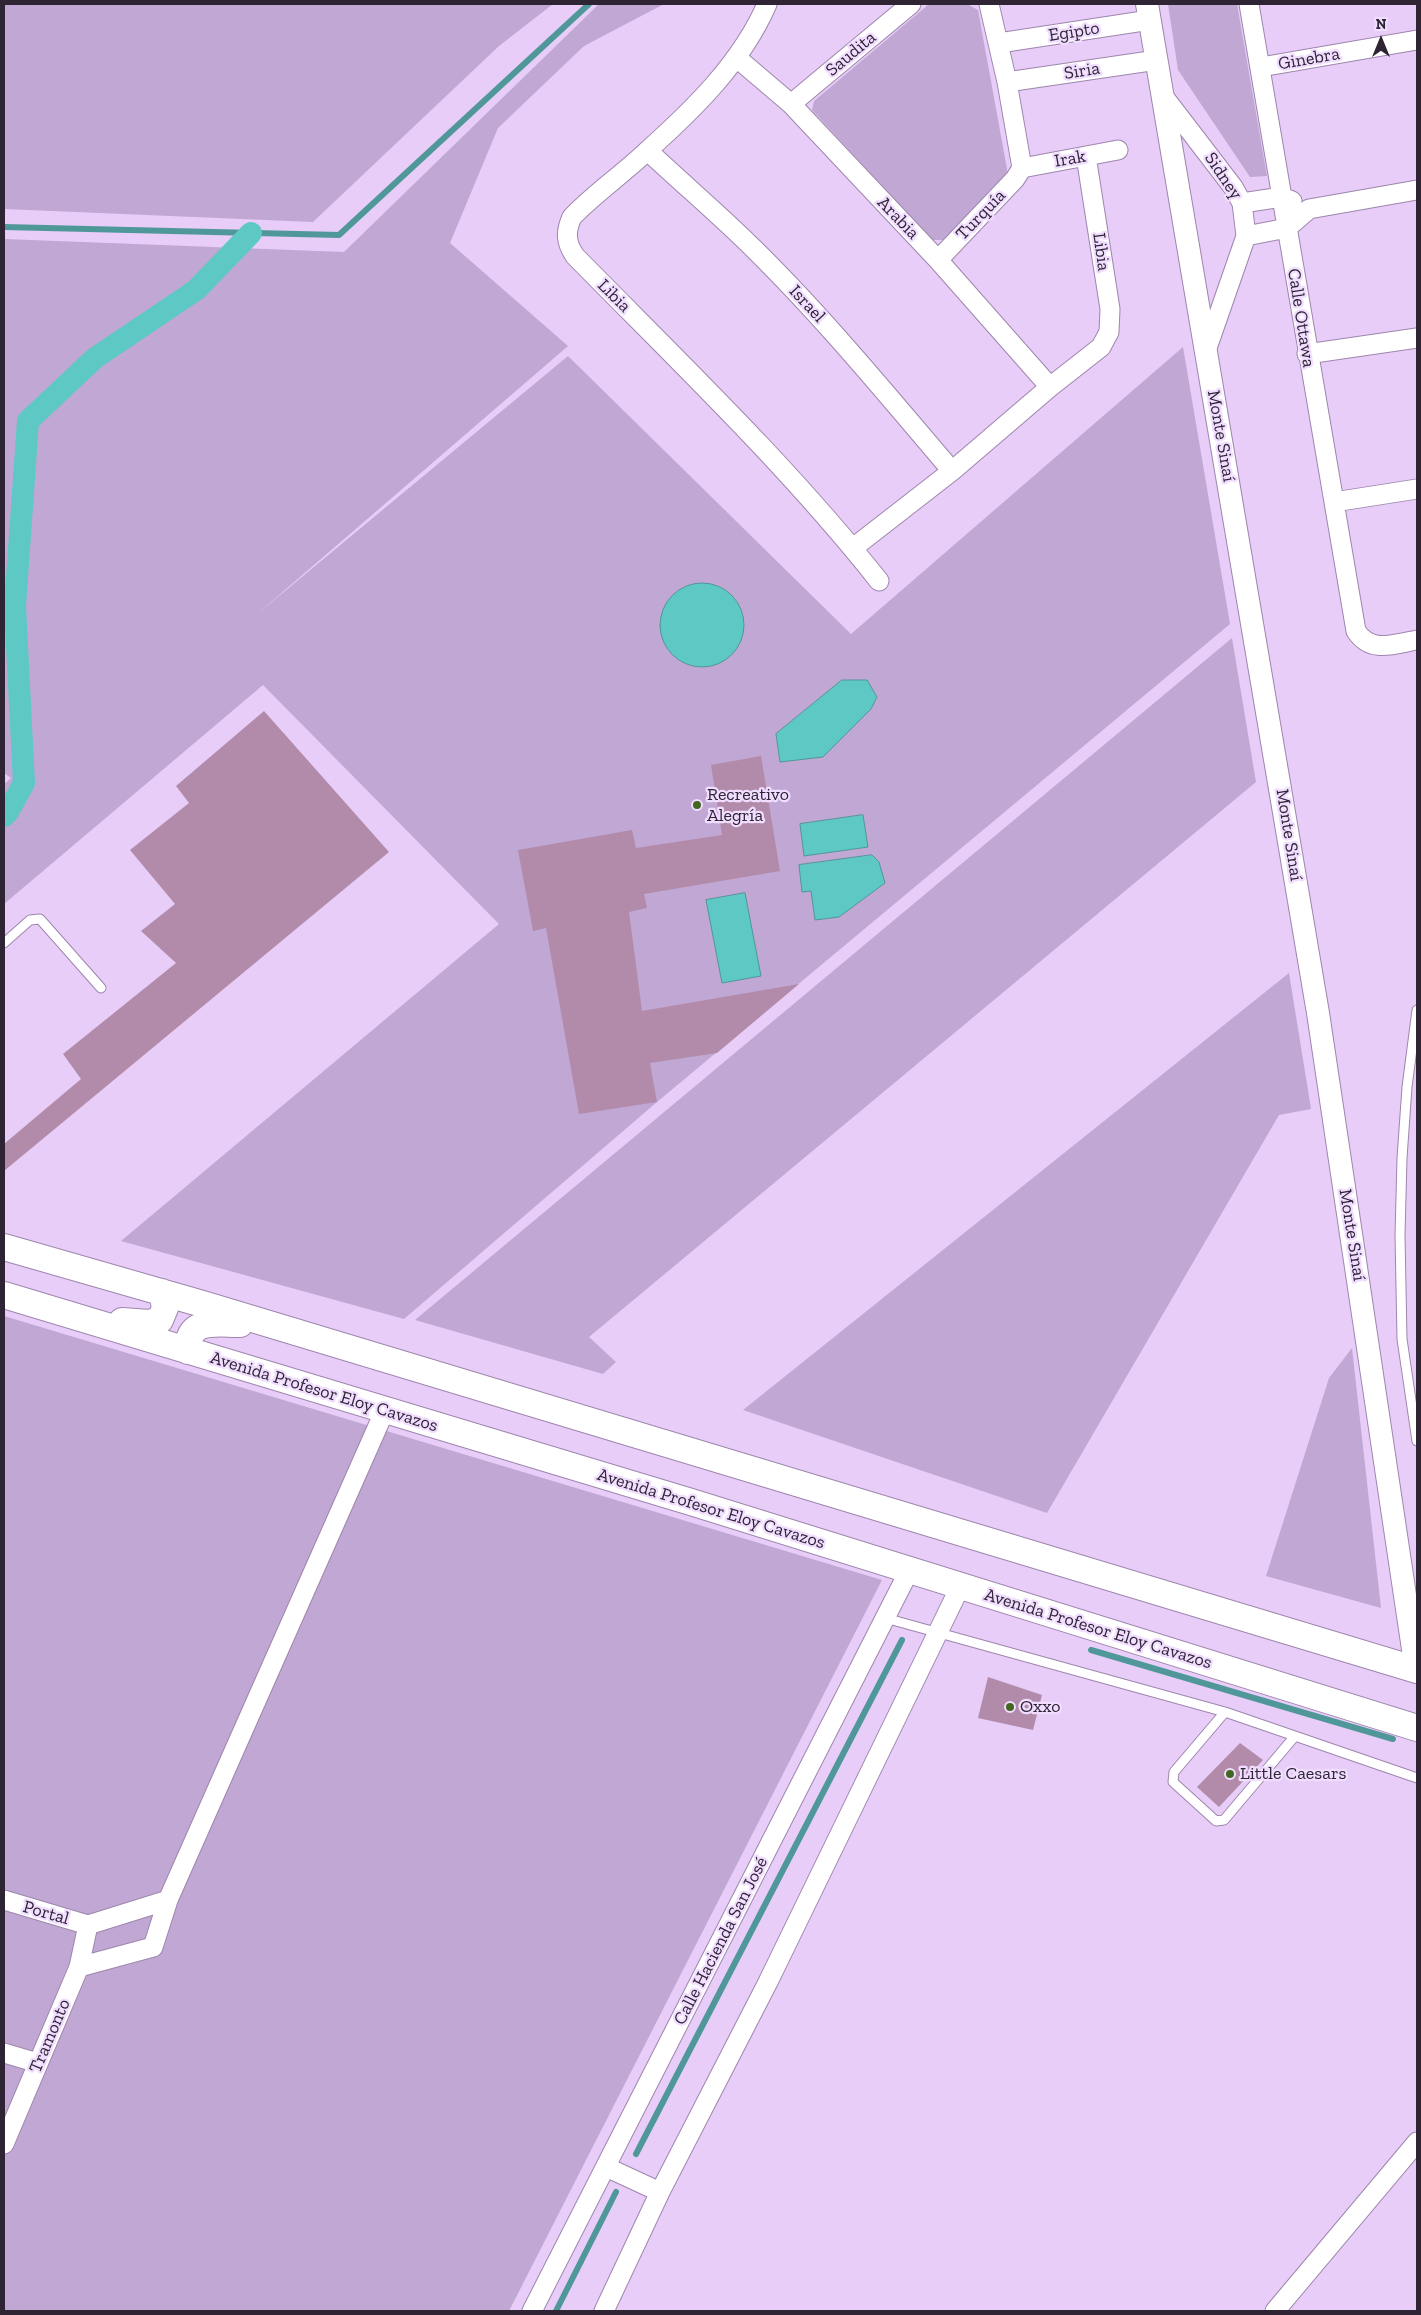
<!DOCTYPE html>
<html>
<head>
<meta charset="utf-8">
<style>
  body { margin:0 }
  #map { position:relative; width:1421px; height:2315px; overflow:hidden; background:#e7cdf8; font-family:"Zilla Slab",serif }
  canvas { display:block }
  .frame { position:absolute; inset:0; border:5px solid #2e2434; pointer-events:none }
  .north { position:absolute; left:1356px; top:15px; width:50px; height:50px; -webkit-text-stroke:4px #f1ddff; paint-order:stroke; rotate:0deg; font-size:14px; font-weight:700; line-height:20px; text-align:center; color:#2e2434 }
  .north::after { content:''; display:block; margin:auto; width:18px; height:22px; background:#2e2434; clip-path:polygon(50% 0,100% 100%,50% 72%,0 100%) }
</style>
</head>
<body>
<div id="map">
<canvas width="1421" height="2315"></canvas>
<div class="frame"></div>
<div class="north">N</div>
</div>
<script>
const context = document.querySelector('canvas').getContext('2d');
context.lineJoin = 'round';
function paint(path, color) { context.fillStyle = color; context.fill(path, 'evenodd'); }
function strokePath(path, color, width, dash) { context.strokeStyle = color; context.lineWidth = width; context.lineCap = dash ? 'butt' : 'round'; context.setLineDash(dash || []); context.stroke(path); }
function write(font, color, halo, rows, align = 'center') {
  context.font = font + ' "Zilla Slab",serif'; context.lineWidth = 4.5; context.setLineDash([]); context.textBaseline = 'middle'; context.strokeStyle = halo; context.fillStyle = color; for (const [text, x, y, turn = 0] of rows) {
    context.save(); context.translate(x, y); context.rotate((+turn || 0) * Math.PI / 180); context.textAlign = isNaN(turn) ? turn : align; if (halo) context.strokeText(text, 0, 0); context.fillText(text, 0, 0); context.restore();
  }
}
const green = new Path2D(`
  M 4,4 L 553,4 L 499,46 L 313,222 L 4,209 Z
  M 599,4 L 664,4 L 584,46 L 498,128 L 450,243 L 568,346 L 256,615 L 568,356 L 851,634 L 1183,347 L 1230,624 L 657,1102 L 404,1319 L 121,1241 L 499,924 L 263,685 L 4,904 L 4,784 L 11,778 L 4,773 L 4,239 L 344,252 Z
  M 929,4 L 967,4 L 978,10 L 1007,169 L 1007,178 L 946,240 L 932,240 L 812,110 L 814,101 Z
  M 1168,4 L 1237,4 L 1267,176 L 1250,177 L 1178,70 Z
  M 1232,638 L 1256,782 L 589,1337 L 616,1362 L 603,1374 L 415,1320 Z
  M 1289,973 L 1311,1109 L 1279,1115 L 1047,1513 L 743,1410 Z
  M 4,1316 L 882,1580 L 509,2311 L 4,2311 Z
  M 1352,1348 L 1381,1608 L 1266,1576 L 1329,1378 Z`);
const water = new Path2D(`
  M660 625a42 42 0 1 1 84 0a42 42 0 1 1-84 0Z
  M 842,680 L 867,680 L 877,697 L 871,709 L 823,757 L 780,762 L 776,734 Z
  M 863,815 L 868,847 L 804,856 L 800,824 Z
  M 872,855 L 879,862 L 885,883 L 839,917 L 815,920 L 811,891 L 802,892 L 799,865 Z
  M 745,893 L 761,976 L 722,983 L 706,900 Z`);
const stream = new Path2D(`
  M 4,227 L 339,235 L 589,4
  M 1091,1650 L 1393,1739
  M 636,2154 L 902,1640
  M 556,2311 L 616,2192`);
const canal = new Path2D(`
  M 4,816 L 8,812 L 24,783 L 15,606 L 28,421 L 95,358 L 196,290 L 251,233`);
const building = new Path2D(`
  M 264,711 L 389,852 L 4,1171 L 4,1144 L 81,1079 L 63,1054 L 176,963 L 141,931 L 175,904 L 130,850 L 189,803 L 176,786 Z
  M 761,756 L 780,871 L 644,894 L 647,908 L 629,912 L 642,1011 L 799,984 L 717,1053 L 650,1063 L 657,1102 L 579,1114 L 546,928 L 533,931 L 518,850 L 632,830 L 636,848 L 722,835 L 711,765 Z
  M 988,1677 L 1042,1695 L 1033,1730 L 978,1718 Z
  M 1240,1743 L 1263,1760 L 1219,1807 L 1197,1787 Z`);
const service = new Path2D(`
  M 4,943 L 30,920 L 40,919 L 101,988
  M 1417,1010 L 1407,1087 L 1402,1158 L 1400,1235 L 1402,1339 L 1417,1441
  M 885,1618 L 1225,1712 L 1417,1778
  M 1225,1712 L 1174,1772 L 1173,1782 L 1216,1821 L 1224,1820 L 1295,1736`);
const minor = new Path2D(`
  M 767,4 C 742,62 694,109 647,151 C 623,174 595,193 572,217 C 565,232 566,243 575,256 C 679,362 787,465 879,581
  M 989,4 L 1007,82 L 1022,168
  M 1249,4 L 1356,631 C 1371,654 1394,644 1417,640
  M 999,43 L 1150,20
  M 737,58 L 791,104 L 938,260 L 1050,387
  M 1261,67 L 1417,40
  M 1007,82 L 1157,60
  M 1164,97 L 1233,187 L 1242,203 L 1246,236 L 1206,351
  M 791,104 L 911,4
  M 648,151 C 683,184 720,215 754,249 C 825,319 888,396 952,471
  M 1022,168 L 1118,150
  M 1242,203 L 1282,197 L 1292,201
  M 1246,236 L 1287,228 L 1309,209 L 1417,190
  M 938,260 L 1015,179 L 1022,168
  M 1307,354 L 1417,338
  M 1334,502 L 1417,489
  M 853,548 L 952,471 L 1050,387 L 1101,347 L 1109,332 L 1110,309 L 1086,156
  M 4,1900 L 88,1925
  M 88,1925 L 168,1900
  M 79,1967 L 153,1947 L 168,1900 L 385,1410
  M 4,2053 L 38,2063
  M 4,2144 L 79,1967 L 88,1925
  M 606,2167 L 660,2192
  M 532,2311 L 909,1571
  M 604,2311 L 660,2192 L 768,1982 L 960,1587
  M 1275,2311 L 1417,2142`);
const tertiary = new Path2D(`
  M 1147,4 L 1318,1013 L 1416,1669`);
const secondary = new Path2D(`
  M 4,1247 L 206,1305 L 1417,1670
  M 4,1295 L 691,1502 L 1417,1728
  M 122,1321 L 149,1323 L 160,1320 L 165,1308 L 162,1292
  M 188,1351 C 187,1317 216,1324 240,1324`);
const markers = [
  [697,805,5,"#43671f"],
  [1010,1707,5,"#43671f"],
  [1230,1774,5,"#43671f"]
];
const streetNames = [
  ["Egipto",1074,32,-9],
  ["Saudita",851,54,-40],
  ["Ginebra",1309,59,-10],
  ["Siria",1082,71,-9],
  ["Irak",1070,159,-10],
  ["Sidney",1223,176,56],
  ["Turquía",981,215,-46],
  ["Arabia",898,218,46],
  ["Libia",1101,252,82],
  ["Libia",614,296,45],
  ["Israel",807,304,47],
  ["Calle Ottawa",1301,318,81],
  ["Monte Sinaí",1221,436,80],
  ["Monte Sinaí",1289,835,81],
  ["Monte Sinaí",1352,1235,81],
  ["Avenida Profesor Eloy Cavazos",324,1392,17],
  ["Avenida Profesor Eloy Cavazos",711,1509,17],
  ["Avenida Profesor Eloy Cavazos",1098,1629,17],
  ["Portal",46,1913,16],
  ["Calle Hacienda San José",721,1941,-63],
  ["Tramonto",50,2036,-67]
];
const poiNames = [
  ["Recreativo",707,795],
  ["Alegría",707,816],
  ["Oxxo",1020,1707],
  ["Little Caesars",1240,1774]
];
paint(green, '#c1a7d3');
paint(water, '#5ec8c4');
strokePath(water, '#509799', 1);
strokePath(stream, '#509799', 6);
strokePath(canal, '#5ec8c4', 22);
paint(building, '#b28bab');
strokePath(service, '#9e86ad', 11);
strokePath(minor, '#9e86ad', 21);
strokePath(tertiary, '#9e86ad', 24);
strokePath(secondary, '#9e86ad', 28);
strokePath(service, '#fff', 9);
strokePath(minor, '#fff', 19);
strokePath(tertiary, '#fff', 22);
strokePath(secondary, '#fff', 26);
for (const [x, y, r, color] of markers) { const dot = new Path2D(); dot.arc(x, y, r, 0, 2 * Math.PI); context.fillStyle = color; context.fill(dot); strokePath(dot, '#f1ddff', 2); }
write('18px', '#2e2434', '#f1ddff', streetNames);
write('18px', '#2e2434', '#f1ddff', poiNames, 'left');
</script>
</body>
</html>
